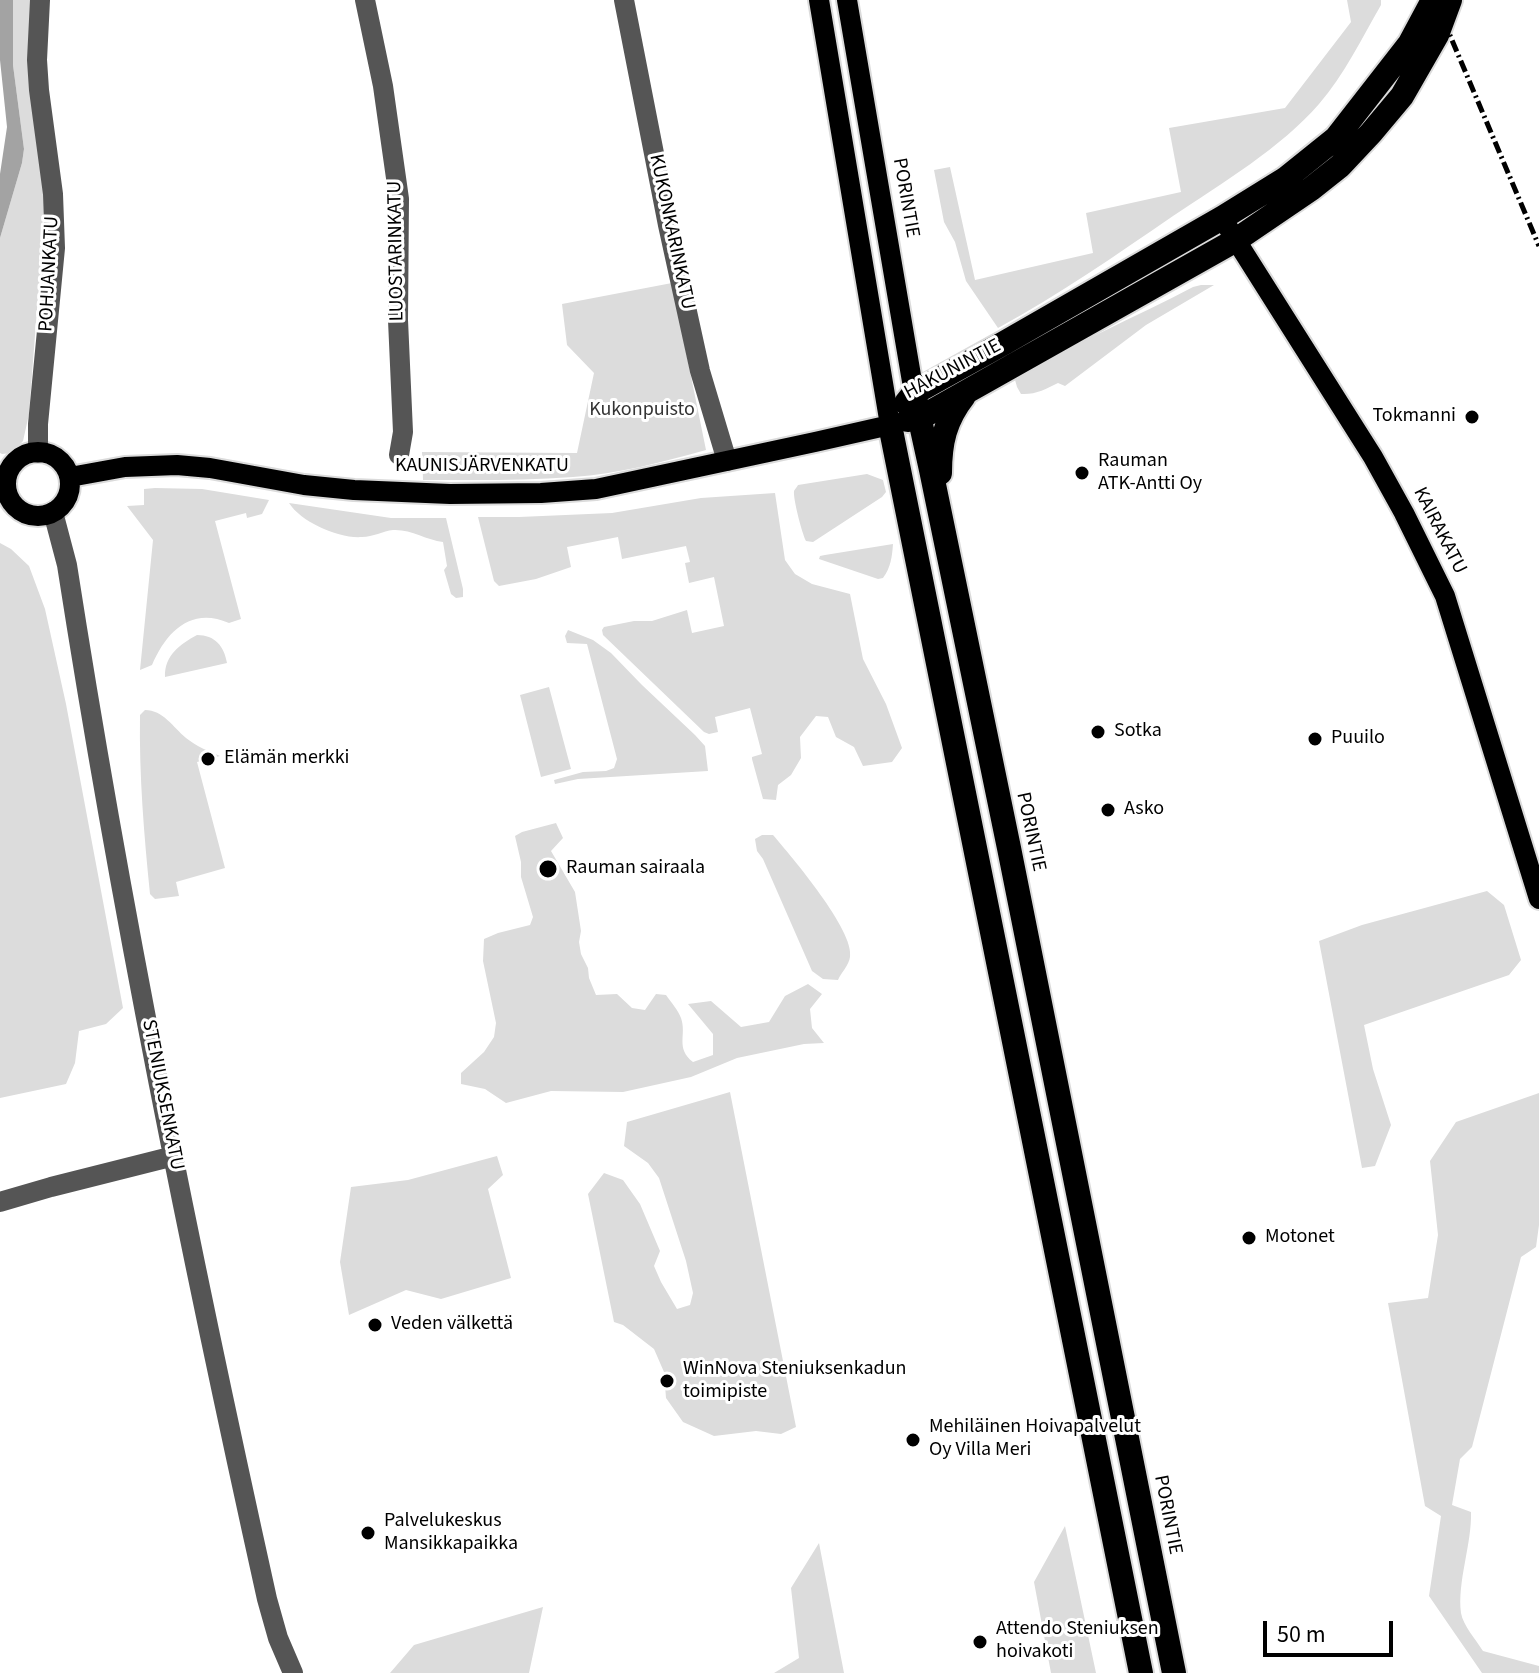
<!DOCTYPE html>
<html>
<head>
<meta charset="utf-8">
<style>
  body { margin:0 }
  #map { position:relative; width:1539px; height:1673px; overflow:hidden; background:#fff; font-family:"Source Sans 3",sans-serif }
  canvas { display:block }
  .scale { position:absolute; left:1263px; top:1621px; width:130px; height:36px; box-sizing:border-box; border:4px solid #000; border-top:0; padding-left:10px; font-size:24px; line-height:28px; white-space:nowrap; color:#000; -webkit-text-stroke:6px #fff; paint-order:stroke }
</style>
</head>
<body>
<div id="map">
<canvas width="1539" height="1673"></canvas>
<div class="scale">50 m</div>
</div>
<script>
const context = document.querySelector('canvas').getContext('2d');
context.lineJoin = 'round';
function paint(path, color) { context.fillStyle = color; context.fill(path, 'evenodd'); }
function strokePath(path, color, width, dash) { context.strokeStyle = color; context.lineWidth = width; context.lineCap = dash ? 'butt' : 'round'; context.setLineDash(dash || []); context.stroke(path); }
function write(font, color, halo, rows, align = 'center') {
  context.font = font + ' "Source Sans 3",sans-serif'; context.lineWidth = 6; context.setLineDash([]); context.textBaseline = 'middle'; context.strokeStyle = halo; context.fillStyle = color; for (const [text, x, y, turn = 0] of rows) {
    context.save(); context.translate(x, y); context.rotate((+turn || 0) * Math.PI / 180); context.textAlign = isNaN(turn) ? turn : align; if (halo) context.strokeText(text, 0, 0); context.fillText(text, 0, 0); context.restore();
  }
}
const green = new Path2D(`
  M 13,0 L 31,0 L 46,221 L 38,296 L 29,414 L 23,441 L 12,453 L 2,454 L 0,453 L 0,238 L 22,163 L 24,149 L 13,65 Z
  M 1347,0 L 1381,0 L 1381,5 C 1362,38 1344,75 1319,104 C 1282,147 1221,184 1173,216 C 1116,255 1059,295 998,328 L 966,281 L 955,242 L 944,222 L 934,170 L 950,167 L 975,280 L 1093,253 L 1086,213 L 1181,192 L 1169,128 L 1285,108 L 1351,22 Z
  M 672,283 L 706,450 C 663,462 618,474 573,477 C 523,481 473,480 423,480 L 422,452 L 577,453 L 594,373 L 567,345 L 562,304 Z
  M 1201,285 L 1214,285 L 1146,325 L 1065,386 L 1058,383 C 1046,389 1035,395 1021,394 L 1017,387 L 1014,376 C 1073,344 1134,318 1193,287 Z
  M 867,474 L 883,480 L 886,492 L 882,497 L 813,542 L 806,541 C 802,533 793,499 794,491 C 795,489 797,487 798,485 Z
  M 155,488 L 202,489 L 269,500 L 262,514 L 247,518 L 246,513 L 215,521 L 241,619 L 229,623 C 191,606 166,632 152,665 L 140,670 L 153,540 L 127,506 L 144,505 L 144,489 Z
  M 775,493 L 785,560 L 795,574 L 812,584 L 850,594 L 863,659 L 886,704 L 902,748 L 892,762 L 863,766 L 854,747 L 836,737 L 828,717 L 816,716 L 800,737 L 801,758 L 791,775 L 778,785 L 776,800 L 763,799 L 752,759 L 752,757 L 762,754 L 750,708 L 715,717 L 718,732 L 709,734 L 704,732 L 603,635 L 602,630 L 604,627 L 634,621 L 652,621 L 687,610 L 692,633 L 724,626 L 714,577 L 689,583 L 685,563 L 690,562 L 686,546 L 622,559 L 618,537 L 567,547 L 571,567 L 536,579 L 499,586 L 494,581 L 478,517 L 519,517 L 612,513 L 701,498 Z
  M 289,503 L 391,518 L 446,518 L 463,589 L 463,597 L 456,598 L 451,594 L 444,570 L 447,566 L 443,542 C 426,540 411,529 393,530 C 383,531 373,537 362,537 C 339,539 301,522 289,503 Z
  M 0,543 L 11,549 L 29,566 L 45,609 L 66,704 L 123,1008 L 106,1024 L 79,1031 L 75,1063 L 66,1084 L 0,1098 Z
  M 893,544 C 892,557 891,567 883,578 L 878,579 L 819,559 L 820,556 L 825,555 Z
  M 568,630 L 593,640 L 611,653 L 642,685 L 695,735 L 705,746 L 708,771 L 578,779 L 555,784 L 554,780 L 583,772 L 606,771 L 614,768 L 617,759 L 587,644 L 567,643 L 565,636 Z
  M 197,635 C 215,635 224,646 227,663 L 165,677 C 164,656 180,644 197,635 Z
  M 549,687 L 571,769 L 541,777 L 520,695 Z
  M 145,710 C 163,710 173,727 186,738 C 196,746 208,751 220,756 L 197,762 L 225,868 L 176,882 L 179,896 L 155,899 L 150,894 C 144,834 139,775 140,715 Z
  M 556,823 L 563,838 L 551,851 L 575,892 L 581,931 L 579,942 L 581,954 L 588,968 L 589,978 L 596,995 L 617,994 L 632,1008 L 645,1010 L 656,994 L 666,995 C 671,1002 678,1010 681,1018 C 687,1035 675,1048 693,1062 L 713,1055 L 713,1034 L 688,1004 L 711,1001 L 741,1027 L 769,1022 L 785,996 L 808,984 L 822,994 L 810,1009 L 812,1028 L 824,1043 L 804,1044 L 737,1058 L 691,1077 L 623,1092 L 551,1091 L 506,1103 L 485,1089 L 461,1084 L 461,1073 L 484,1052 L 494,1037 L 496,1023 L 483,961 L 484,939 L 498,933 L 530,925 L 533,917 L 521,877 L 521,862 L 515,836 L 522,832 Z
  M 762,835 L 773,835 C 791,856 855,931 850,957 C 849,965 841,973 838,980 L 823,979 L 812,971 L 763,859 L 757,851 L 755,839 Z
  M 1487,891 L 1504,905 L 1521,960 L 1509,975 L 1364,1025 L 1373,1069 L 1391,1125 L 1375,1166 L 1362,1168 L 1319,941 L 1362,925 Z
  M 730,1092 L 796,1427 L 781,1434 L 756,1431 L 714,1436 L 683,1422 L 666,1398 L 664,1372 L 654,1349 L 623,1325 L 614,1322 L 588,1194 L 604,1173 L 623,1180 L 640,1204 L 660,1251 L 654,1266 L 661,1282 L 677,1309 L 690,1305 L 693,1293 L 686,1261 L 659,1178 L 648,1163 L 624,1146 L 627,1122 Z
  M 1539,1093 L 1539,1225 L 1536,1247 L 1521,1257 L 1472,1447 L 1460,1459 L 1452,1505 L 1471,1512 C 1472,1544 1457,1582 1461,1613 C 1463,1625 1476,1640 1483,1651 L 1539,1666 L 1539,1673 L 1482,1673 L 1429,1596 L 1441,1516 L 1425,1506 L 1388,1303 L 1428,1298 L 1438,1235 L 1430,1161 L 1456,1122 Z
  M 497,1156 L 503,1175 L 488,1189 L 511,1278 L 441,1299 L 406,1290 L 349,1315 L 340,1262 L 351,1187 L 408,1180 Z
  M 1065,1526 L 1096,1673 L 1051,1673 L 1034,1582 Z
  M 819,1543 L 844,1673 L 774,1673 L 799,1658 L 791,1588 Z
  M 543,1607 L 529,1673 L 390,1673 L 414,1645 Z`);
const water = new Path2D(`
  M 0,0 L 13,0 L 13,65 L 24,149 L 22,163 L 0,238 L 0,174 L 7,127 L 0,60 Z`);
const minor = new Path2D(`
  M 365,0 L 383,86 L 399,199 L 398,320 L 403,432 L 399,455
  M 624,0 L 668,225 L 700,371 L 727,461
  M 38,453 L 38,424 L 55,248 L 53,194 L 39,90 L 37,60 L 40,0
  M 53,512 L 67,565 C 121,912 191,1256 267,1599 L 278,1638 L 293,1673
  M 0,1202 L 51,1187 L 174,1156`);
const major = new Path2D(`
  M 847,0 L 914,393
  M 1222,218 L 1373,457 L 1404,513 L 1445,596 L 1539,899
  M6 484a32 32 0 1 1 64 0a32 32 0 1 1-64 0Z
  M 70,477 L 125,467 L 177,465 L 210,468 L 304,485 L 354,490 L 450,494 L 541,493 L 596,489 L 815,442 L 890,425 L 819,0`);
const highway = new Path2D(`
  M 914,393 L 931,470 L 1009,848 L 1174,1673
  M 906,403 L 914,393 L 1004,343 L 1222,218 L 1285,179 L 1336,138 L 1410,43 L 1433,0
  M 908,420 L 920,418 L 1236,240 L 1311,189 L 1340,166 L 1371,133 L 1402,96 L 1437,35 L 1450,0
  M 890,425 L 1141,1673
  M 940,473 C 940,443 945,420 964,396`);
const rail = new Path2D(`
  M 1435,0 L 1539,246`);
const markers = [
  [1472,417,8,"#000"],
  [1082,473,8,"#000"],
  [1098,732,8,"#000"],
  [1315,739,8,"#000"],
  [208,759,8,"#000"],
  [1108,810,8,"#000"],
  [548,869,10,"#000"],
  [1249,1238,8,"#000"],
  [375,1325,8,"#000"],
  [667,1381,8,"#000"],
  [913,1440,8,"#000"],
  [368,1533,8,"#000"],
  [980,1642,8,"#000"]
];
const streetNames = [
  ["PORINTIE",905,198,80],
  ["KUKONKARINKATU",671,232,78],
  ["LUOSTARINKATU",397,251,-91],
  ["POHJANKATU",50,274,-87],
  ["HAKUNINTIE",953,370,-28],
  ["KAUNISJÄRVENKATU",482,467],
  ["KAIRAKATU",1439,531,63],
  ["PORINTIE",1030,832,78],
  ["STENIUKSENKATU",162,1095,79],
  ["PORINTIE",1167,1515,79]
];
const parkNames = [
  ["Kukonpuisto",642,411]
];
const poiNames = [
  ["Tokmanni",1456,417,"right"],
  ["Rauman",1098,462],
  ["ATK-Antti Oy",1098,485],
  ["Sotka",1114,732],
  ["Puuilo",1331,739],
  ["Elämän merkki",224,759],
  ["Asko",1124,810],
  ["Rauman sairaala",566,869],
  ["Motonet",1265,1238],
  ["Veden välkettä",391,1325],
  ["WinNova Steniuksenkadun",683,1370],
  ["toimipiste",683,1393],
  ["Mehiläinen Hoivapalvelut",929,1428],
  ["Oy Villa Meri",929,1451],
  ["Palvelukeskus",384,1522],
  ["Mansikkapaikka",384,1545],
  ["Attendo Steniuksen",996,1630],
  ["hoivakoti",996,1653]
];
paint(green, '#dcdcdc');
paint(water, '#a3a3a3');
strokePath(major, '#dbdbdb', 24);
strokePath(highway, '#dbdbdb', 28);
strokePath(minor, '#555', 20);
strokePath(major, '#000', 20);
strokePath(highway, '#000', 24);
strokePath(rail, '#000', 5, [12, 4, 2, 4]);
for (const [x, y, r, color] of markers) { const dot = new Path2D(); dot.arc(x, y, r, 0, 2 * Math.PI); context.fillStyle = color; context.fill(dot); strokePath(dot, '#fff', 3); }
write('20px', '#000', '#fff', streetNames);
write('20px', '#333', '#fff', parkNames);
write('20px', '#000', '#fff', poiNames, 'left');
</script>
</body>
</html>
